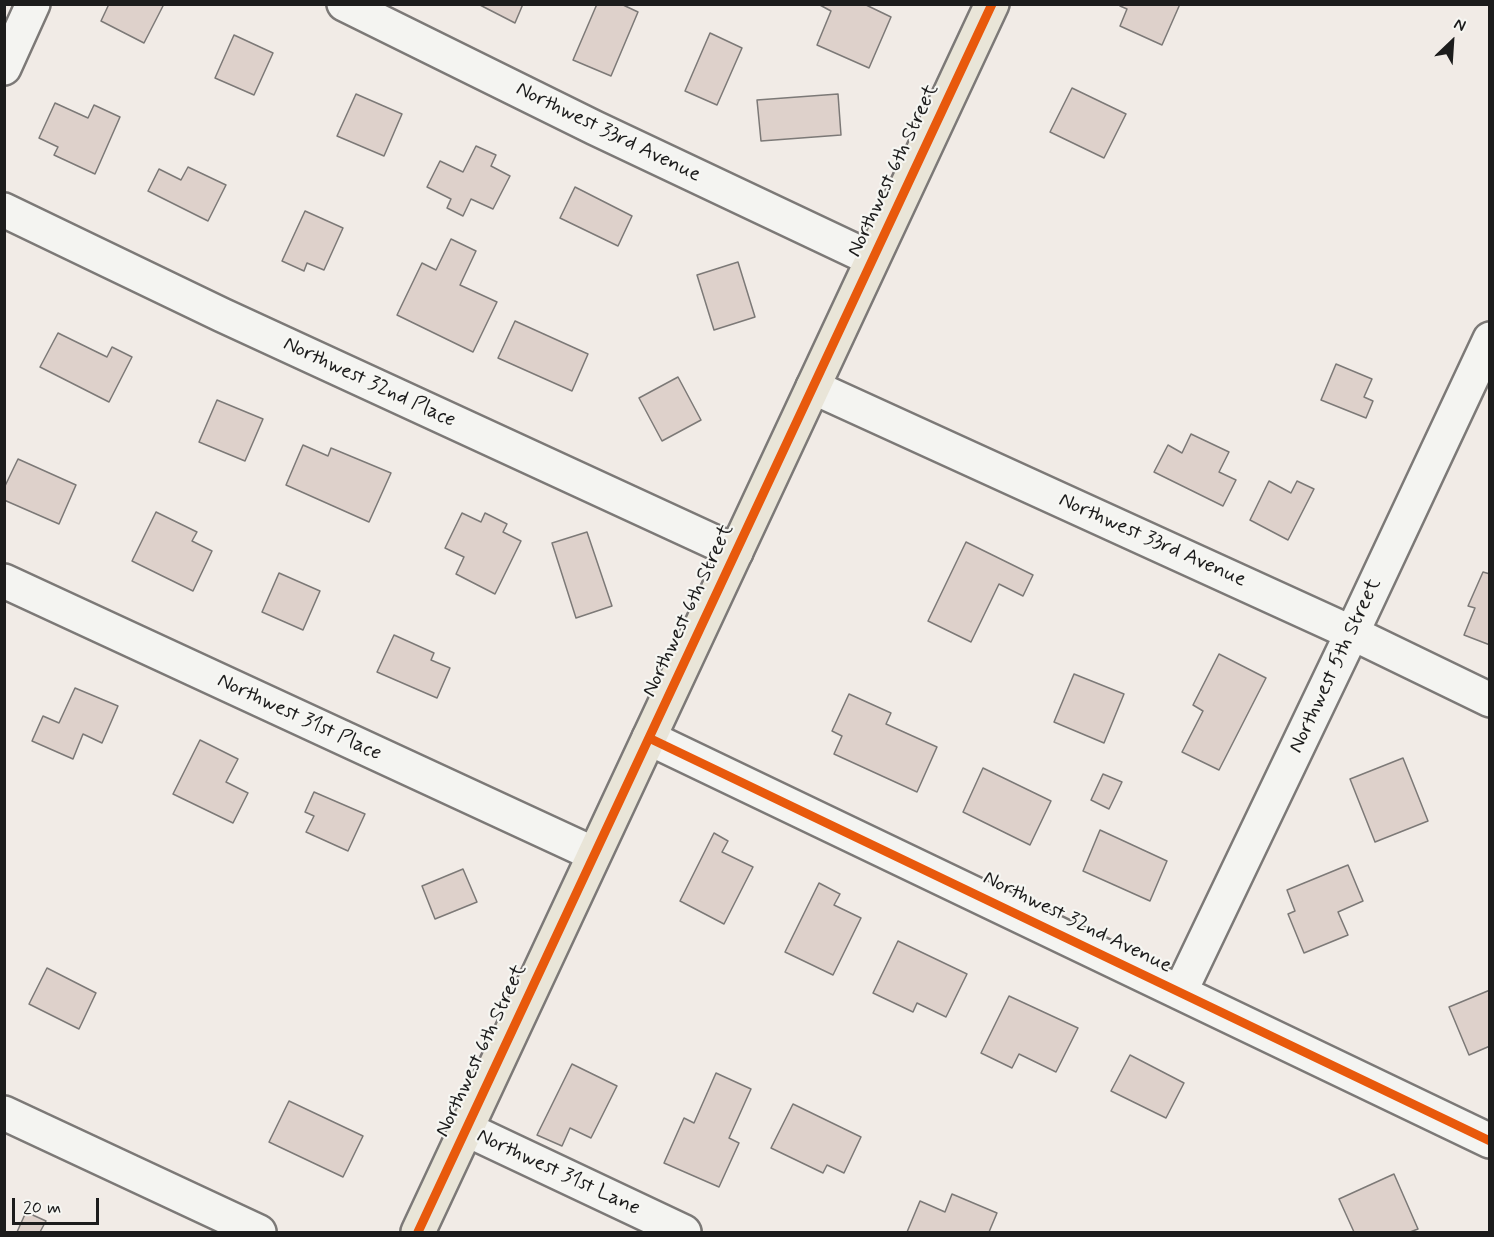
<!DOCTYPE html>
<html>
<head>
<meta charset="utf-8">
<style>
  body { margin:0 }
  #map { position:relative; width:1494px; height:1237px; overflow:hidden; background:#f1ebe6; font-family:Mynerve,sans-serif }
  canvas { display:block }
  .frame { position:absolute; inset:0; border:6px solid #1c1c1c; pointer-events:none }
  .north { position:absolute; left:1422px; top:12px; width:60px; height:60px; -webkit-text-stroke:4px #f6f6f2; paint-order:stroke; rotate:25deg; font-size:16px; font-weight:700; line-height:24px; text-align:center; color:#1c1c1c }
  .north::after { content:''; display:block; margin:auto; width:21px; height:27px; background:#1c1c1c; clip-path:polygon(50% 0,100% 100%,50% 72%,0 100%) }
  .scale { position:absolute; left:12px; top:1198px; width:87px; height:27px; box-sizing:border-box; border:3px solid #1c1c1c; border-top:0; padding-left:8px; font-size:18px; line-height:21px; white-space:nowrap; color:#1c1c1c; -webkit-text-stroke:4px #f6f6f2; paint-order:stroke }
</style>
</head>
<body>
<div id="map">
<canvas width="1494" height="1237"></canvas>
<div class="frame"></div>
<div class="north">N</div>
<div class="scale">20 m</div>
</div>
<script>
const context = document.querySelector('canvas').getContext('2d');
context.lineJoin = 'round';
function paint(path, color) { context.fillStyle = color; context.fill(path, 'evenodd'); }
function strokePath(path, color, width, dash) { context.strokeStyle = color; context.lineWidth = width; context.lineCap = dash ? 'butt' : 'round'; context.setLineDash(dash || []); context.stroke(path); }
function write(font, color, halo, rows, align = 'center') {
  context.font = font + ' Mynerve,sans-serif'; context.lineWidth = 4.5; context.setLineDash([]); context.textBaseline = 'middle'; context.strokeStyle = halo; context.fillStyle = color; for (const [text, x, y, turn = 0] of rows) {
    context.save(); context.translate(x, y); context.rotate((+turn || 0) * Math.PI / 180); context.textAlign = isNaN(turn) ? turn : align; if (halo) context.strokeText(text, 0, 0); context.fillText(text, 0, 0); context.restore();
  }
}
const building = new Path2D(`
  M 109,4 L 164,4 L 144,43 L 101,21 Z
  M 478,4 L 523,4 L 515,23 Z
  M 597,4 L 621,4 L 638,12 L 611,76 L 573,60 Z
  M 818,4 L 864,4 L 891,17 L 869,68 L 817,45 L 831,11 Z
  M 1120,4 L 1180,4 L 1162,45 L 1120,26 L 1127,9 L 1120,6 Z
  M 710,33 L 742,48 L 717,105 L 685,91 Z
  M 234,35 L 273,53 L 254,95 L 215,78 Z
  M 1072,88 L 1126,114 L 1104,158 L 1050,132 Z
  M 356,94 L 402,114 L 384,156 L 337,136 Z
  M 838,94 L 841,135 L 761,141 L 757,100 Z
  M 55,103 L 88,118 L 94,105 L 120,117 L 95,174 L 54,155 L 58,147 L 39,138 Z
  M 476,146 L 496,155 L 491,166 L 510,176 L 493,209 L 471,199 L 463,216 L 447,208 L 451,199 L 427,187 L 440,161 L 463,172 Z
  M 188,167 L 226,185 L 208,221 L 148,191 L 159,169 L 181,180 Z
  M 575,187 L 632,216 L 618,246 L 560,218 Z
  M 305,211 L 343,228 L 324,270 L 307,263 L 304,271 L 282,261 Z
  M 451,239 L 476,251 L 460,285 L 497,302 L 473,352 L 397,315 L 422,263 L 436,270 Z
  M 738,262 L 755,317 L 714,330 L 697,275 Z
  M 515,321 L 588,354 L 572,391 L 498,358 Z
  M 58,333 L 107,357 L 112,347 L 132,357 L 109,402 L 40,367 Z
  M 1336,364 L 1372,379 L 1364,397 L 1373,401 L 1366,418 L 1321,400 Z
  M 678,377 L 701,420 L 662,441 L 639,398 Z
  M 217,400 L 263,419 L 245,461 L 199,442 Z
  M 1191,434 L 1229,452 L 1219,472 L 1236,480 L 1223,506 L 1154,472 L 1168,445 L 1182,453 Z
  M 303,445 L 328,456 L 331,448 L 391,473 L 369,522 L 286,485 Z
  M 18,459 L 76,485 L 59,524 L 4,500 L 4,488 Z
  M 1269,481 L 1291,493 L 1297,481 L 1314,489 L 1288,540 L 1250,520 Z
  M 156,512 L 197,532 L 192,541 L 212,551 L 193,591 L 132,561 Z
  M 462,513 L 481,522 L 485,513 L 507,524 L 503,532 L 521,541 L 495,594 L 456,574 L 464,557 L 445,548 Z
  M 587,532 L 612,606 L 576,618 L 552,543 Z
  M 966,542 L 1033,575 L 1023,596 L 999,584 L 971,642 L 928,621 Z
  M 1483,572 L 1490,574 L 1490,645 L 1464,635 L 1475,608 L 1468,606 Z
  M 279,573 L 320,591 L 303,630 L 262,612 Z
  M 394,635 L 434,653 L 431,660 L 450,668 L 437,698 L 377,672 Z
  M 1219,654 L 1266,678 L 1219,770 L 1182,752 L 1203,711 L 1193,705 Z
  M 1074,674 L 1124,694 L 1104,743 L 1054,722 Z
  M 75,688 L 118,706 L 102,743 L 83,734 L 73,759 L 32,741 L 43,716 L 59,723 Z
  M 849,694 L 891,713 L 886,724 L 937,747 L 917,792 L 834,754 L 842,736 L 832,731 Z
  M 200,740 L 238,759 L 226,782 L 248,793 L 233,823 L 173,794 Z
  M 1403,758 L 1428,821 L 1375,842 L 1350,779 Z
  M 983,768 L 1051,801 L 1030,845 L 963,812 Z
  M 1103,774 L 1122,782 L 1109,809 L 1091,800 Z
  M 314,792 L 365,814 L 348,851 L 306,832 L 314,816 L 305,812 Z
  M 1100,830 L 1167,861 L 1150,901 L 1083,871 Z
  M 714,833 L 728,841 L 722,852 L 753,867 L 724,924 L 680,901 Z
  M 1348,865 L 1363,901 L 1338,912 L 1348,935 L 1304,953 L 1288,914 L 1295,911 L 1287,890 Z
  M 463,869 L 477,902 L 435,919 L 422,886 Z
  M 819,883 L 840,894 L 834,905 L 861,918 L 833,975 L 785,952 Z
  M 898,941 L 967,974 L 946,1017 L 917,1003 L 913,1012 L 873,993 Z
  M 47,968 L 96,993 L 79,1029 L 29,1004 Z
  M 1490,990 L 1490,1046 L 1469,1055 L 1449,1007 Z
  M 1009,996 L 1078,1028 L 1056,1072 L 1019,1054 L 1012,1068 L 981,1053 Z
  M 1130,1055 L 1184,1083 L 1166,1118 L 1111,1091 Z
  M 572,1064 L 617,1086 L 591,1138 L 570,1128 L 562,1146 L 537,1135 Z
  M 716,1073 L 751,1089 L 729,1138 L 739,1143 L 719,1187 L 664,1163 L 684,1118 L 694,1123 Z
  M 289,1101 L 363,1136 L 343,1177 L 269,1142 Z
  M 793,1104 L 861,1137 L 844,1173 L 827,1165 L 823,1173 L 771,1148 Z
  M 1394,1174 L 1418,1229 L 1410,1232 L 1354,1232 L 1339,1199 Z
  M 952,1194 L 997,1213 L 989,1232 L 907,1232 L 920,1201 L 945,1212 Z
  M 26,1212 L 46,1221 L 40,1232 L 17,1232 Z`);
const minor = new Path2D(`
  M 344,4 L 595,128 L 872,259
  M 4,68 L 33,4
  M 4,210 L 222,315 L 736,552
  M 813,387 L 1352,633 L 1490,700
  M 4,581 L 594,854
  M 649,738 L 1490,1141
  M 1180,992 L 1352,633 L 1490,339
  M 4,1113 L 259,1232
  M 466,1129 L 684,1232`);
const major = new Path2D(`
  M 418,1232 L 992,4`);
const cycleway = new Path2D(`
  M 649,738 L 1490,1141
  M 418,1232 L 992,4`);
const streetNames = [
  ["Northwest 33rd Avenue",608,133,26],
  ["Northwest 6th Street",894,171,-65],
  ["Northwest 32nd Place",369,383,25],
  ["Northwest 33rd Avenue",1152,541,24],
  ["Northwest 6th Street",689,611,-65],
  ["Northwest 5th Street",1336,666,-65],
  ["Northwest 31st Place",299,718,25],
  ["Northwest 32nd Avenue",1077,923,26],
  ["Northwest 6th Street",482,1051,-65],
  ["Northwest 31st Lane",558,1173,25]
];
paint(building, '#ded1cb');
strokePath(building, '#7c7977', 1.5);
strokePath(minor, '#7c7977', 38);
strokePath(major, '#7c7977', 38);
strokePath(minor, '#f4f4f1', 33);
strokePath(major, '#e9e5d8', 33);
strokePath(cycleway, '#e8590c', 9);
write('21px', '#1c1c1c', '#f6f6f2', streetNames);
</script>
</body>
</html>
